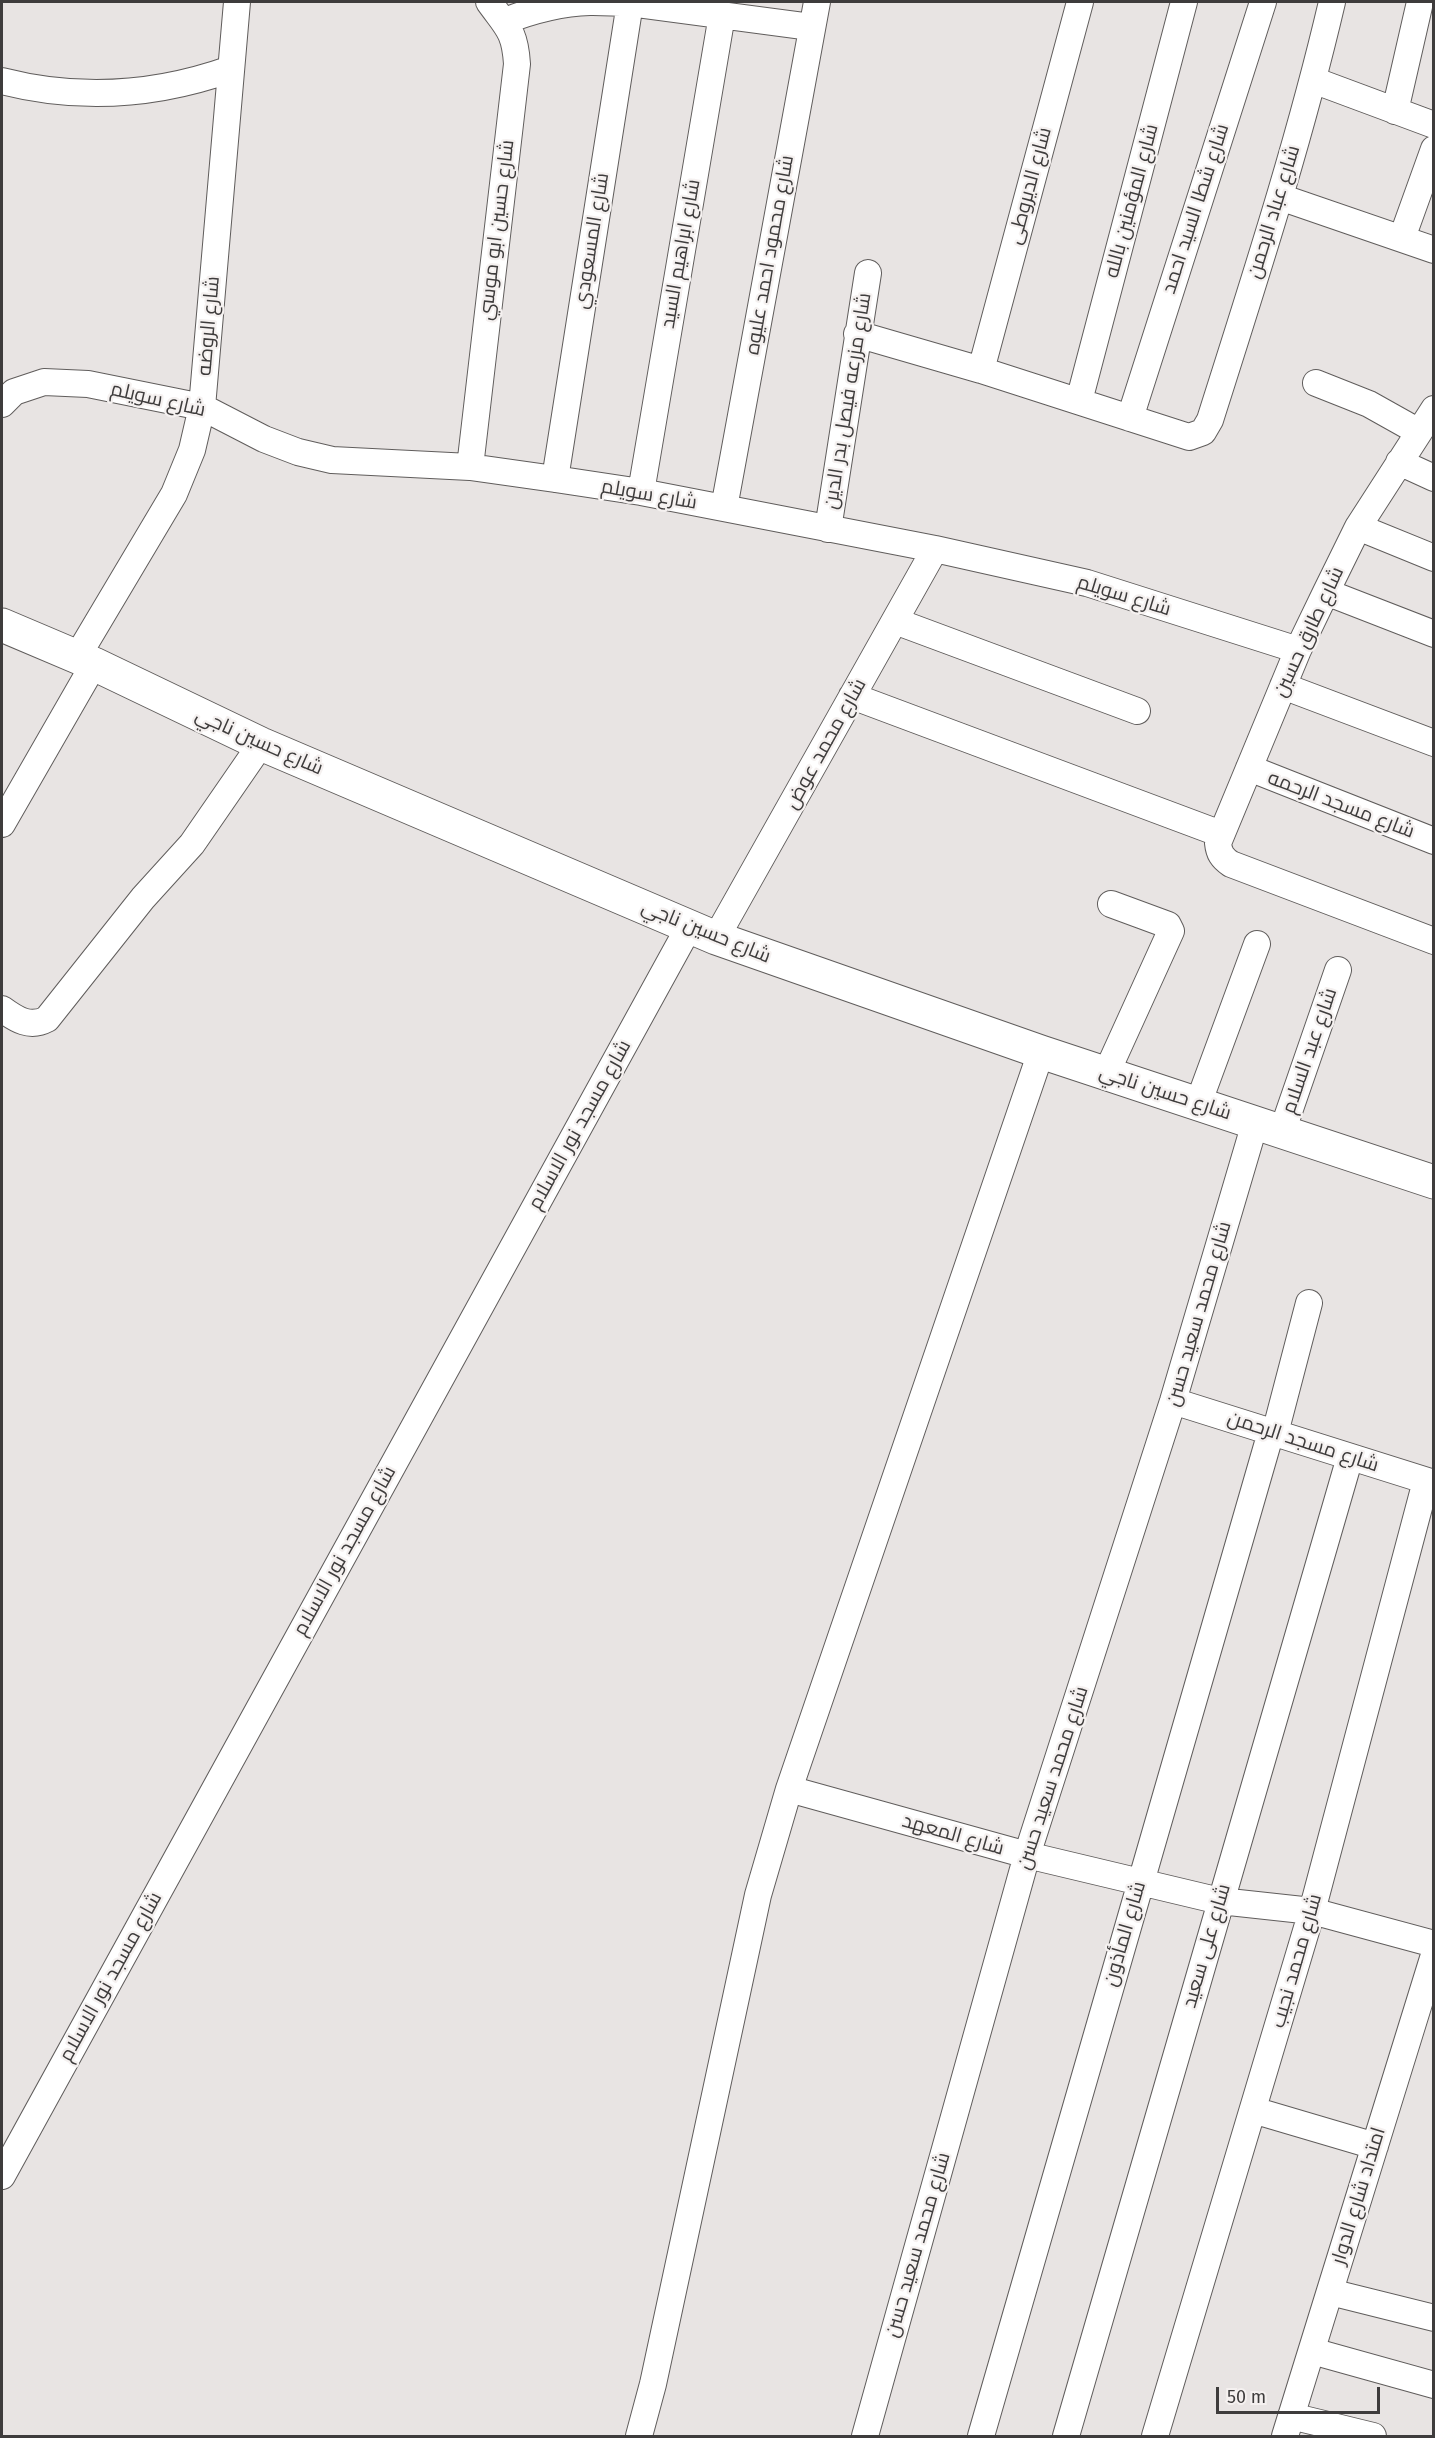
<!DOCTYPE html>
<html>
<head>
<meta charset="utf-8">
<style>
  body { margin:0 }
  #map { position:relative; width:1435px; height:2438px; overflow:hidden; background:#e8e4e3; font-family:"Fira Sans",sans-serif }
  canvas { display:block }
  .frame { position:absolute; inset:0; border:3px solid #3e3c3c; pointer-events:none }
  .scale { position:absolute; left:1216px; top:2387px; width:164px; height:27px; box-sizing:border-box; border:3px solid #3e3c3c; border-top:0; padding-left:8px; font-size:18px; line-height:21px; white-space:nowrap; color:#3e3c3c; -webkit-text-stroke:4px #f5f1f0; paint-order:stroke }
</style>
</head>
<body>
<div id="map">
<canvas width="1435" height="2438"></canvas>
<div class="frame"></div>
<div class="scale">50 m</div>
</div>
<script>
const context = document.querySelector('canvas').getContext('2d');
context.lineJoin = 'round';
function strokePath(path, color, width, dash) { context.strokeStyle = color; context.lineWidth = width; context.lineCap = dash ? 'butt' : 'round'; context.setLineDash(dash || []); context.stroke(path); }
function write(font, color, halo, rows, align = 'center') {
  context.font = font + ' "Fira Sans",Cairo,sans-serif'; context.lineWidth = 4.5; context.setLineDash([]); context.textBaseline = 'middle'; context.strokeStyle = halo; context.fillStyle = color; for (const [text, x, y, turn = 0] of rows) {
    context.save(); context.translate(x, y); context.rotate((+turn || 0) * Math.PI / 180); context.textAlign = isNaN(turn) ? turn : align; if (halo) context.strokeText(text, 0, 0); context.fillText(text, 0, 0); context.restore();
  }
}
const minor = new Path2D(`
  M 593,2 L 630,3 L 811,27
  M 505,21 C 533,10 559,3 590,2
  M 1313,80 L 1434,125
  M 2,81 C 80,101 155,96 231,69
  M 1395,111 L 1420,2
  M 1280,197 L 1434,250
  M 1402,238 L 1434,149
  M 857,334 L 981,370 L 1189,437 L 1203,432 L 1210,420 C 1254,281 1299,143 1332,2
  M 981,370 L 1080,2
  M 1316,383 L 1369,404 L 1419,432
  M 1079,401 L 1184,2
  M 2,404 L 14,392 L 44,382 L 88,384 L 202,407 L 264,439 L 298,452 L 332,460 L 470,467 L 555,479 L 641,492 L 935,549 L 1087,583 L 1298,650
  M 1434,409 L 1358,527 L 1326,592 L 1298,650 L 1218,843 C 1219,853 1222,858 1231,864 L 1434,941
  M 1130,418 L 1263,2
  M 1399,462 L 1434,478
  M 470,467 L 517,64 C 515,31 507,27 489,2
  M 555,479 L 630,3
  M 641,492 L 722,15
  M 724,508 L 817,2
  M 1358,527 L 1434,558
  M 828,529 L 868,273
  M 1326,592 L 1434,634
  M 895,621 L 1137,711
  M 77,657 L 174,494 L 192,450 L 202,407 L 237,2
  M 1283,686 L 1434,743
  M 852,696 L 1221,834
  M 1249,768 L 1434,841
  M 2,824 L 94,664
  M 716,938 L 935,549
  M 2,1009 C 17,1020 30,1028 47,1019 L 143,898 L 192,844 L 261,744
  M 1106,1074 L 1171,931 L 1168,925 L 1111,904
  M 1198,1104 L 1257,944
  M 1282,1132 L 1338,970
  M 1173,1401 L 1434,1483
  M 1275,1433 L 1309,1303
  M 789,1789 L 1027,1855 L 1220,1901 L 1312,1911 L 1434,1944
  M 1253,2110 L 1375,2146
  M 2,2176 L 689,927
  M 1330,2292 L 1434,2318
  M 1312,2351 L 1434,2385
  M 1291,2416 L 1373,2436
  M 639,2436 L 653,2384 L 758,1895 L 789,1789 L 1041,1052
  M 865,2436 L 1027,1855 L 1173,1401 L 1255,1123
  M 981,2436 L 1271,1432
  M 1066,2436 L 1350,1457
  M 1155,2436 L 1312,1911 L 1426,1481
  M 1285,2436 L 1434,1955`);
const tertiary = new Path2D(`
  M 2,625 L 94,664 L 261,744 L 716,938 L 1041,1052 L 1434,1182`);
const streetNames = [
  ["شارع الديروطى",1030,186,-75],
  ["شارع المؤمنين بالله",1132,201,-75],
  ["شارع شطا السيد احمد",1196,209,-72],
  ["شارع عباد الرحمن",1274,212,-73],
  ["شارع حسين ابو موسي",497,230,-83],
  ["شارع المسعودي",592,241,-81],
  ["شارع ابراهيم السيد",681,254,-80],
  ["شارع محمود احمد عليوه",770,255,-80],
  ["شارع الروضه",209,326,-85],
  ["شارع سويلم",158,400,13],
  ["شارع مزرعه فيصل بدر الدين",848,401,-81],
  ["شارع سويلم",649,495,10],
  ["شارع سويلم",1124,596,17],
  ["شارع طارق حسين",1309,632,-65],
  ["شارع حسين ناجي",259,742,24],
  ["شارع محمد عوض",826,744,-61],
  ["شارع مسجد الرحمه",1341,805,21],
  ["شارع حسين ناجي",706,932,22],
  ["شارع عبد السلام",1310,1051,-71],
  ["شارع حسين ناجي",1165,1093,18],
  ["شارع مسجد نور الاسلام",580,1125,-61],
  ["شارع محمد سعيد حسن",1199,1314,-74],
  ["شارع مسجد الرحمن",1303,1442,18],
  ["شارع مسجد نور الاسلام",345,1551,-61],
  ["شارع محمد سعيد حسن",1053,1778,-72],
  ["شارع المعهد",953,1835,16],
  ["شارع المأذون",1125,1934,-74],
  ["شارع على سعيد",1207,1946,-74],
  ["شارع محمد نجيب",1297,1961,-74],
  ["شارع مسجد نور الاسلام",111,1977,-61],
  ["امتداد شارع الدوار",1359,2196,-73],
  ["شارع محمد سعيد حسن",918,2245,-74]
];
strokePath(minor, '#605d5c', 28);
strokePath(tertiary, '#605d5c', 35);
strokePath(minor, '#fff', 26);
strokePath(tertiary, '#fff', 33);
write('20px', '#3e3c3c', '#f5f1f0', streetNames);
</script>
</body>
</html>
